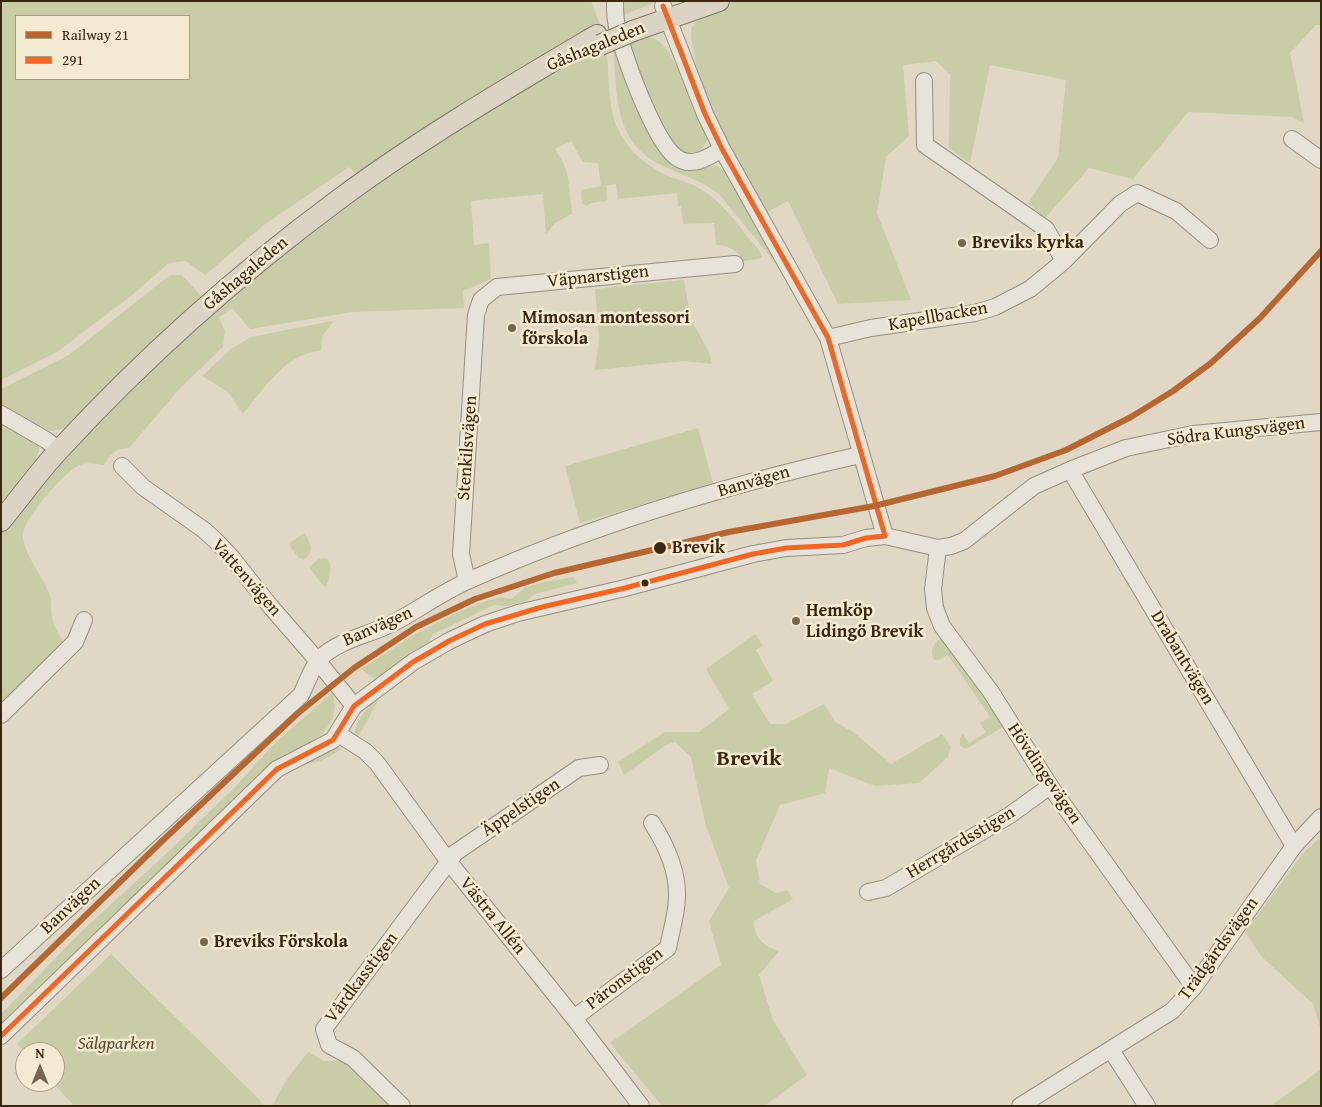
<!DOCTYPE html>
<html>
<head>
<meta charset="utf-8">
<style>
  body { margin:0 }
  #map { position:relative; width:1322px; height:1107px; overflow:hidden; background:#e0d8c4; font-family:"Gentium Book Plus",serif }
  canvas { display:block }
  .frame { position:absolute; inset:0; border:2px solid #3a2811; pointer-events:none }
  .legend { position:absolute; left:15px; top:15px; width:175px; height:65px; box-sizing:border-box; background:#f3ead1; border:1px solid #a99c84; margin:0; padding:6px 9px; list-style:none; font-size:15px; color:#3a2811 }
  .legend li { display:flex; align-items:center; gap:10px; height:25px }
  .legend b { width:25px; border:1px solid #a99c84 }
  .north { position:absolute; left:15px; top:1042px; width:50px; height:50px; box-sizing:border-box; background:#f3ead1; border:1px solid #a99c84; border-radius:50%; rotate:0deg; font-size:14px; font-weight:700; line-height:20px; text-align:center; color:#3a2811 }
  .north::after { content:''; display:block; margin:auto; width:18px; height:22px; background:#746650; clip-path:polygon(50% 0,100% 100%,50% 72%,0 100%) }
</style>
</head>
<body>
<div id="map">
<canvas width="1322" height="1107"></canvas>
<div class="frame"></div>
<ul class="legend">
<li><b style="height:6px;background:#b56631"></b>Railway 21</li>
<li><b style="height:6px;background:#f26522"></b>291</li>
</ul>
<div class="north">N</div>
</div>
<script>
const context = document.querySelector('canvas').getContext('2d');
context.lineJoin = 'round';
function paint(path, color) { context.fillStyle = color; context.fill(path, 'evenodd'); }
function strokePath(path, color, width, dash) { context.strokeStyle = color; context.lineWidth = width; context.lineCap = dash ? 'butt' : 'round'; context.setLineDash(dash || []); context.stroke(path); }
function write(font, color, halo, rows, align = 'center') {
  context.font = font + ' "Gentium Book Plus",serif'; context.lineWidth = 5; context.setLineDash([]); context.textBaseline = 'middle'; context.strokeStyle = halo; context.fillStyle = color; for (const [text, x, y, turn = 0] of rows) {
    context.save(); context.translate(x, y); context.rotate((+turn || 0) * Math.PI / 180); context.textAlign = isNaN(turn) ? turn : align; if (halo) context.strokeText(text, 0, 0); context.fillText(text, 0, 0); context.restore();
  }
}
const green = new Path2D(`
  M 1,1 L 591,1 L 601,27 L 356,175 L 349,167 L 264,225 L 205,275 L 186,261 L 169,263 L 131,296 L 57,352 L 1,380 ZM 16,16 L 189,16 L 189,79 L 16,79 Z
  M 621,1 L 658,1 L 624,15 L 621,8 Z
  M 736,1 L 1321,1 L 1321,25 L 1316,25 L 1290,53 L 1304,123 L 1292,117 L 1188,112 L 1133,179 L 1089,168 L 1045,218 L 1028,203 L 1058,158 L 1066,80 L 990,65 L 970,163 L 949,148 L 950,74 L 936,61 L 903,65 L 909,136 L 886,157 L 877,213 L 911,300 L 838,304 L 788,201 L 767,212 L 719,131 L 698,73 L 691,38 L 691,29 L 696,22 L 712,10 Z
  M 634,37 C 642,37 650,36 657,40 C 674,49 698,115 707,135 C 707,142 705,147 699,151 C 669,172 633,59 627,40 Z
  M 606,48 C 610,74 607,103 617,127 C 627,150 646,166 668,176 C 681,181 695,184 707,193 C 727,207 742,231 758,249 L 762,256 L 759,259 L 743,261 C 738,250 727,245 716,245 L 714,223 L 683,224 L 681,206 L 678,206 L 677,193 L 618,199 L 616,184 L 606,185 L 607,201 L 591,203 L 586,206 L 582,203 L 581,190 L 601,186 L 598,163 L 583,162 L 571,141 L 555,149 L 565,166 L 568,178 L 572,214 L 555,223 L 546,234 L 543,194 L 471,201 L 474,245 L 489,243 L 491,279 L 463,291 L 464,308 L 353,312 L 250,329 L 232,308 L 219,318 L 225,331 L 223,347 L 181,387 L 129,448 C 115,448 111,454 104,465 C 96,464 86,462 78,466 C 64,472 25,518 23,533 C 21,552 45,578 50,596 C 52,602 50,609 52,615 C 53,626 58,633 64,642 L 1,703 L 1,532 L 48,474 L 120,399 L 213,313 L 276,259 L 388,178 L 488,110 L 542,79 Z
  M 616,49 L 654,141 L 664,156 L 676,165 L 717,166 L 725,171 L 780,264 L 777,265 L 719,194 C 701,180 681,175 661,165 C 613,141 618,96 613,51 Z
  M 170,275 L 182,275 L 202,297 L 69,424 L 63,429 L 50,431 L 1,408 L 1,389 L 69,355 Z
  M 684,280 L 691,320 L 708,350 L 712,364 L 684,361 L 595,370 L 599,339 L 595,289 Z
  M 332,321 L 333,322 L 322,337 L 321,351 C 286,352 263,390 243,414 L 228,392 L 202,376 L 231,349 L 251,337 Z
  M 1,420 C 11,425 35,436 39,446 C 40,450 38,454 37,458 L 1,503 Z
  M 698,428 L 713,483 L 580,523 L 565,466 Z
  M 304,533 C 311,543 315,551 304,560 L 298,557 L 290,546 L 291,542 Z
  M 324,558 L 328,559 C 333,569 329,578 326,587 L 323,586 L 309,567 L 319,559 Z
  M 574,577 L 577,583 L 535,594 L 526,601 L 507,606 L 494,605 L 433,634 L 427,645 L 376,680 L 361,669 L 416,634 L 456,613 L 483,602 L 501,597 L 509,599 L 513,598 L 526,587 L 544,582 Z
  M 755,634 L 763,645 L 756,650 L 773,681 L 752,694 L 770,724 L 786,724 L 824,704 L 835,722 L 853,732 L 891,764 L 942,734 L 951,747 L 948,757 L 919,783 L 875,786 L 829,768 L 825,793 L 780,805 L 756,860 L 760,884 L 776,893 L 787,890 L 793,899 L 754,921 C 754,939 764,946 779,951 L 759,975 L 773,1020 L 807,1075 L 764,1106 L 662,1106 L 610,1043 L 721,965 L 709,921 L 729,888 L 705,823 L 691,757 L 675,742 L 666,745 L 624,775 L 618,762 L 665,732 L 699,732 L 729,709 L 706,669 Z
  M 943,637 L 946,638 L 1003,724 L 1003,727 L 966,749 L 960,746 L 960,738 L 963,734 L 969,743 L 986,732 L 980,723 L 990,717 L 948,655 L 938,660 L 934,660 C 929,651 934,642 943,637 Z
  M 332,693 C 336,702 335,710 332,719 C 322,742 300,745 281,757 C 270,764 261,774 251,783 L 1,1024 L 1,1014 L 83,930 L 167,853 L 236,786 L 273,745 Z
  M 377,698 L 378,701 L 361,732 L 355,738 C 352,723 368,708 377,698 Z
  M 336,748 L 342,749 L 321,761 L 304,765 L 282,775 L 270,786 L 287,769 L 311,757 Z
  M 1321,837 L 1321,1030 L 1313,1004 L 1261,956 L 1245,932 L 1304,852 Z
  M 111,954 L 260,1100 L 263,1106 L 74,1106 L 52,1082 L 55,1082 L 55,1052 L 25,1052 L 17,1044 Z
  M 308,1052 L 324,1061 L 340,1061 L 354,1066 L 394,1106 L 273,1106 C 280,1086 295,1069 308,1052 Z
  M 1321,1069 L 1321,1106 L 1271,1106 Z`);
const minor = new Path2D(`
  M 615,1 C 615,8 615,14 616,21 C 620,49 654,141 676,157 C 691,169 709,157 722,149
  M 663,6 L 705,114 L 722,149 L 828,338 L 885,536
  M 1292,139 L 1321,160
  M 1064,261 L 1120,204 L 1137,193 L 1176,211 L 1210,240
  M 828,338 L 871,328 L 975,313 L 995,307 L 1030,289 L 1064,261 L 1046,229 L 925,145 L 924,81
  M 1,414 L 46,440 L 59,450
  M 122,466 L 143,487 L 204,530 L 217,542 L 232,558 L 271,607 L 317,660 L 354,706
  M 1070,470 L 1294,846
  M 938,548 L 933,589 L 935,608 L 942,626 L 991,692 L 1050,786 L 1194,987
  M 467,581 L 461,554 L 476,315 L 481,300 L 497,287 L 735,264
  M 1,715 L 75,642 L 84,620
  M 338,734 L 365,751 L 377,763 L 449,862 L 574,1018 L 641,1106
  M 868,892 L 886,888 L 1010,815 L 1050,786
  M 1,970 L 301,695 C 305,687 314,663 320,658 C 342,638 372,635 397,621 C 421,608 444,591 470,580 C 595,524 727,485 860,455
  M 574,1018 L 668,948 C 671,931 677,913 677,897 C 678,870 666,845 652,823
  M 1,1036 L 277,769 L 333,740 L 354,706 L 413,662 L 449,641 L 485,624 L 518,613 L 625,588 L 753,554 L 786,548 L 843,545 L 866,538 L 885,536 L 938,548 L 951,546 L 964,541 L 1034,486 L 1070,470 L 1126,448 L 1193,434 L 1321,422
  M 1111,1050 L 1147,1106
  M 402,1106 L 353,1058 L 329,1045 L 324,1029 L 455,853 L 579,768 L 600,765
  M 1020,1106 L 1172,1011 L 1194,987 L 1294,846 L 1321,817`);
const major = new Path2D(`
  M 633,31 L 719,1
  M 1,521 C 21,497 39,471 60,449 C 144,358 238,274 338,200 C 420,139 509,87 597,35`);
const majorBridge = new Path2D(`
  M 600,45 L 633,31`);
const bus1 = new Path2D(`
  M 663,6 L 705,114 L 722,149 L 828,338 L 885,536
  M 1,1036 L 277,769 L 333,740 L 354,706 L 413,662 L 449,641 L 485,624 L 542,607 L 625,588 L 753,554 L 786,548 L 843,545 L 866,538 L 885,536`);
const rail1 = new Path2D(`
  M 1,998 L 161,842 L 297,714 L 354,668 L 416,627 L 475,599 L 554,573 L 729,532 L 874,506 L 995,476 L 1066,450 L 1131,417 L 1173,391 L 1211,363 L 1260,318 L 1321,251`);
const markers = [
  [962,243,5,"#746650"],
  [512,328,5,"#746650"],
  [660,548,7,"#3a2811"],
  [645,583,4.5,"#3a2811"],
  [796,621,5,"#746650"],
  [204,942,5,"#746650"]
];
const streetNames = [
  ["Gåshagaleden",596,47,-22],
  ["Gåshagaleden",246,274,-40],
  ["Väpnarstigen",598,277,-6],
  ["Kapellbacken",938,317,-10],
  ["Södra Kungsvägen",1236,432,-7],
  ["Stenkilsvägen",468,448,-86],
  ["Banvägen",754,482,-16],
  ["Vattenvägen",246,578,49],
  ["Banvägen",378,627,-24],
  ["Drabantvägen",1182,658,59],
  ["Hövdingevägen",1044,774,56],
  ["Äppelstigen",521,808,-34],
  ["Herrgårdsstigen",961,843,-31],
  ["Banvägen",71,906,-43],
  ["Västra Allén",492,916,51],
  ["Trädgårdsvägen",1219,949,-54],
  ["Vårdkasstigen",362,978,-53],
  ["Päronstigen",625,979,-37]
];
const poiNames = [
  ["Breviks kyrka",972,243],
  ["Mimosan montessori",522,318],
  ["förskola",522,339],
  ["Hemköp",806,611],
  ["Lidingö Brevik",806,632],
  ["Breviks Förskola",214,942]
];
const stopNames = [
  ["Brevik",672,548]
];
const parkNames = [
  ["Sälgparken",116,1044]
];
const districtNames = [
  ["Brevik",749,759]
];
paint(green, '#c8cca7');
strokePath(minor, '#958e80', 18);
strokePath(major, '#7e7669', 22);
strokePath(minor, '#e7e3d8', 16);
strokePath(major, '#dbd3c3', 20);
strokePath(majorBridge, '#7e7669', 22, []);
strokePath(majorBridge, '#dbd3c3', 20);
strokePath(bus1, '#f26522', 5);
strokePath(rail1, '#b56631', 6);
for (const [x, y, r, color] of markers) { const dot = new Path2D(); dot.arc(x, y, r, 0, 2 * Math.PI); context.fillStyle = color; context.fill(dot); strokePath(dot, '#f3ead1', 2); }
write('18px', '#3a2811', '#f3ead1', streetNames);
write('bold 18px', '#3a2811', '#f3ead1', poiNames, 'left');
write('bold 18px', '#3a2811', '#f3ead1', stopNames, 'left');
write('italic 18px', '#594e31', '#f3ead1', parkNames);
write('bold 22px', '#3a2811', '#f3ead1', districtNames);
</script>
</body>
</html>
